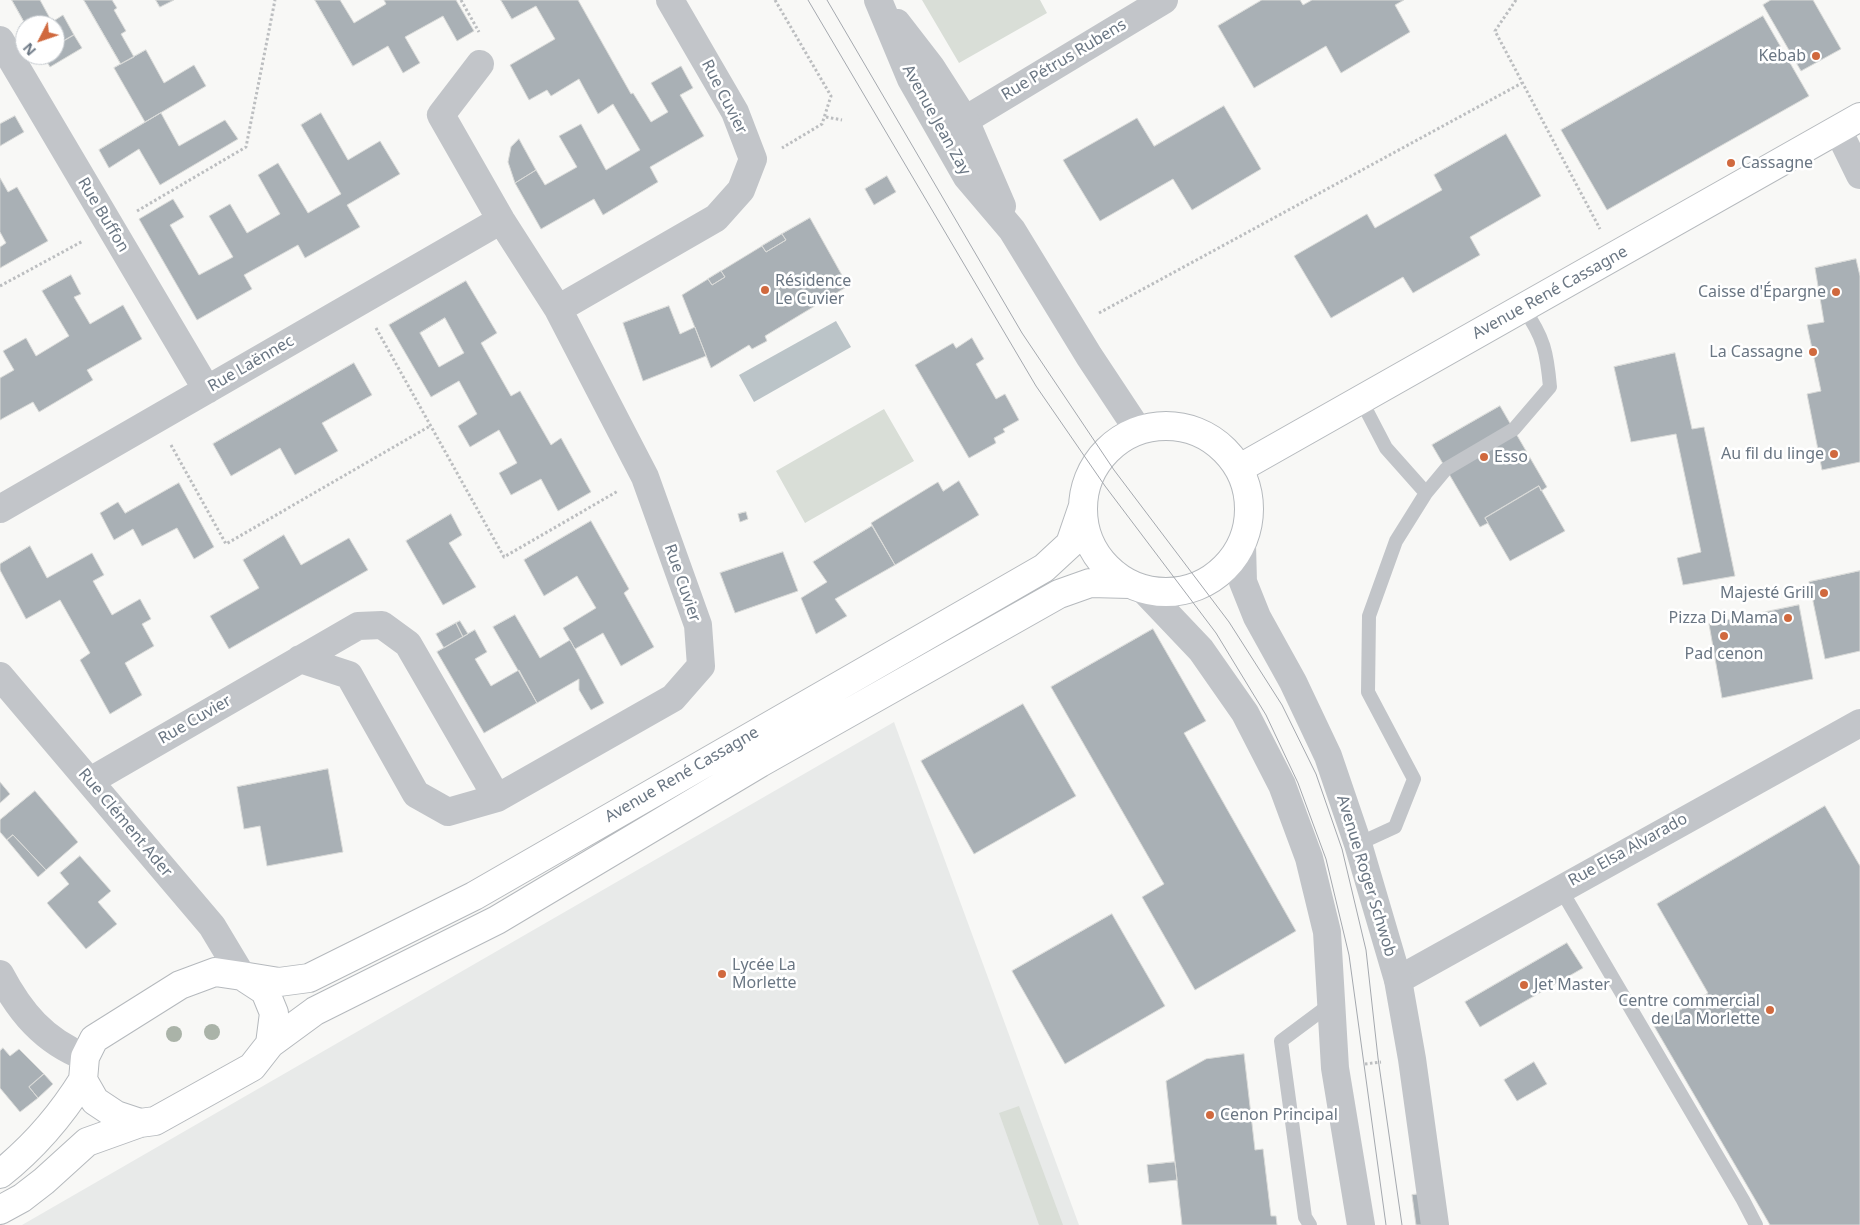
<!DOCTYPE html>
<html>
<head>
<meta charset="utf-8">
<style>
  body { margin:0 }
  #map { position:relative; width:1860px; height:1225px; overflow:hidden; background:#f8f8f6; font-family:"Noto Sans",sans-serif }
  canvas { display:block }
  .north { position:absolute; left:15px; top:15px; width:50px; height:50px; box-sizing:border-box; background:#fff; border:1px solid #c3c8cd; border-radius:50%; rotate:229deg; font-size:14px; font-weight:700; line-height:20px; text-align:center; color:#6a7683 }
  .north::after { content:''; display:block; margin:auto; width:18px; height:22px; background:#d0693e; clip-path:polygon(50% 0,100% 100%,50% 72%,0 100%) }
</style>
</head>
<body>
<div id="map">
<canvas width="1860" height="1225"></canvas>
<div class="north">N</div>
</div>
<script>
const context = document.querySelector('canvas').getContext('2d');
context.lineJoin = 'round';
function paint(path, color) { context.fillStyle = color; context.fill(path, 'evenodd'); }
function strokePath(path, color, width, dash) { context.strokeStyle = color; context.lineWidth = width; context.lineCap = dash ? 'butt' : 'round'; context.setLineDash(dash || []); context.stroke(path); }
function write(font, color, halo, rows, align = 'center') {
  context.font = font + ' "Noto Sans",sans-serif'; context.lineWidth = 5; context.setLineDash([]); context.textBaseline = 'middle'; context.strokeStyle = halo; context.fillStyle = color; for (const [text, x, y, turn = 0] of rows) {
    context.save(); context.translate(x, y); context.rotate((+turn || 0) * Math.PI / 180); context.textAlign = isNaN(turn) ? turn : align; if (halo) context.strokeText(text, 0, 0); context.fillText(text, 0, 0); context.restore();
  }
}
const built = new Path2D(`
  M 894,722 L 1079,1225 L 22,1225 Z`);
const green = new Path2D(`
  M 922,0 L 1040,0 L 1047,13 L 959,63 Z
  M 884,409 L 914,461 L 805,523 L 776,471 Z
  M 1019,1106 L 1063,1225 L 1039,1225 L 999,1113 Z`);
const water = new Path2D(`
  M 836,321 L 851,347 L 754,402 L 739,375 Z`);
const building = new Path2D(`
  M 12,0 L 40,0 L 52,22 L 63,15 L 74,35 L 55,46 L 55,25 L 26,25 Z
  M 84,0 L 112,0 L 117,8 L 114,10 L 126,31 L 121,34 L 134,57 L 121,64 Z
  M 156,0 L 174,0 L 160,7 Z
  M 315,0 L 340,0 L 354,23 L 386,4 L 384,0 L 456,0 L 474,31 L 457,41 L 443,16 L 405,37 L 420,63 L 403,73 L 388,46 L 353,66 Z
  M 501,0 L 578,0 L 631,94 L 633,93 L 651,122 L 668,112 L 651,83 L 681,66 L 693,88 L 680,95 L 704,136 L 650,167 L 658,182 L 603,215 L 594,199 L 541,229 L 515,183 L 536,170 L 545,185 L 577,167 L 559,136 L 581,124 L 606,170 L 640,150 L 613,104 L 598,114 L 579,79 L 551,96 L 547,90 L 529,100 L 510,65 L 555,39 L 536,6 L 512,19 Z
  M 1262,0 L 1300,0 L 1303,5 L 1312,0 L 1404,0 L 1395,5 L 1410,32 L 1341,73 L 1326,46 L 1254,88 L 1218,26 Z
  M 1771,0 L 1813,0 L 1841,49 L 1801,71 L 1763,5 Z
  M 1763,16 L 1809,96 L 1607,210 L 1561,130 Z
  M 74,35 L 82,48 L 50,67 L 43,55 L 55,55 L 55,46 Z
  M 146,50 L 164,83 L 194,65 L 206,86 L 145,122 L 114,68 Z
  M 1224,106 L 1261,169 L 1192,210 L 1173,179 L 1100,221 L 1063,160 L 1137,118 L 1154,146 Z
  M 161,113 L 179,146 L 225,120 L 238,139 L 160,185 L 139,149 L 109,168 L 99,150 Z
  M 321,113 L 348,160 L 380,141 L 400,174 L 347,205 L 360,227 L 305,258 L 298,245 L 244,275 L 252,289 L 197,320 L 139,219 L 173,199 L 184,217 L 170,225 L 199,275 L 233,257 L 209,216 L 230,204 L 247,233 L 280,214 L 258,175 L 278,163 L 308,213 L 341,194 L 301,125 Z
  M 15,116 L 24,132 L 0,146 L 0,124 Z
  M 1506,134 L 1541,196 L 1470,237 L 1480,255 L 1413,293 L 1403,277 L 1331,318 L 1294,256 L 1367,214 L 1375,228 L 1442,190 L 1434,175 Z
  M 519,139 L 536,170 L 515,183 L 508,162 L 511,147 Z
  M 887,176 L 896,192 L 874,205 L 865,189 Z
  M 0,178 L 8,192 L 17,187 L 48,241 L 0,268 L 0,247 L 6,243 L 0,232 Z
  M 810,218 L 848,286 L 765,336 L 767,341 L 752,349 L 749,345 L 711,368 L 682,295 L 708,279 L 712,285 L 725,277 L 721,271 L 762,246 L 766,252 L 786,240 L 782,234 Z
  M 782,234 L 786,240 L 766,252 L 762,246 Z
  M 1856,259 L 1860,276 L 1860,462 L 1822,470 L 1807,394 L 1821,391 L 1807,325 L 1824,322 L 1815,268 Z
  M 721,271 L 725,277 L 712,285 L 708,279 Z
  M 71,275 L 81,294 L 74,297 L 90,324 L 123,305 L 142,339 L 87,370 L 93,380 L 39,412 L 33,402 L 0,420 L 0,378 L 14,370 L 3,351 L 26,338 L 36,356 L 69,336 L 42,291 Z
  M 466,281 L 497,333 L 481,343 L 511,396 L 520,391 L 551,445 L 561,438 L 591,492 L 558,511 L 541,479 L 511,495 L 499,473 L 517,463 L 499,430 L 470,447 L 458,426 L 477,414 L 459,381 L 431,397 L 389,325 ZM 445,318 L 464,353 L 439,367 L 420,333 Z
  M 669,306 L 680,334 L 695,327 L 706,356 L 643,381 L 623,323 Z
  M 972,338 L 984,359 L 976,364 L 996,399 L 1005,394 L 1019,420 L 1003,429 L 1005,432 L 994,438 L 996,443 L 969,458 L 915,365 L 953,343 L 956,348 Z
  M 1675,353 L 1692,429 L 1704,427 L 1735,576 L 1683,585 L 1677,558 L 1701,552 L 1676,434 L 1631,442 L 1614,367 Z
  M 354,363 L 372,395 L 322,423 L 338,451 L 295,475 L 280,448 L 231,476 L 213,444 Z
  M 1500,406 L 1547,487 L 1541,491 L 1539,486 L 1485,518 L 1488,523 L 1480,527 L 1432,445 Z
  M 959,481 L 979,515 L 895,565 L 871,523 L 938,482 L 943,491 Z
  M 179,483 L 214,547 L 194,559 L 177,528 L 142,546 L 133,529 L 114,540 L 100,513 L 118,502 L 125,513 Z
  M 1539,486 L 1565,531 L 1510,561 L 1485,518 Z
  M 746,512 L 748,519 L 740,522 L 738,514 Z
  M 451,514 L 462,535 L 449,543 L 476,587 L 443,605 L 406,541 Z
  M 591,521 L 629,589 L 624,593 L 654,647 L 621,666 L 603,633 L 575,649 L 563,628 L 596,608 L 577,576 L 544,596 L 524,560 Z
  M 872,526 L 895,565 L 835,599 L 847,616 L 816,634 L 801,598 L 827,582 L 813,562 Z
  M 284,535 L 301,565 L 349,538 L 368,570 L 229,649 L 210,616 L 259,588 L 243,560 Z
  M 30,546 L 47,578 L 92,553 L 104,575 L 93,581 L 112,615 L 140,599 L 151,619 L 142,624 L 154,646 L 125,663 L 142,695 L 110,714 L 80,660 L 90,653 L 60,600 L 26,619 L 0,570 L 0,564 Z
  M 783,552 L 798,591 L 735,613 L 720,573 Z
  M 1860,571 L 1860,651 L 1825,659 L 1809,582 Z
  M 1799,605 L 1813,679 L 1722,698 L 1709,624 Z
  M 515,615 L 540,658 L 570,640 L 604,703 L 591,710 L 579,690 L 579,679 L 537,703 L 493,627 Z
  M 460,621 L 468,634 L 463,637 L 456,623 Z
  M 456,623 L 463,637 L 444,648 L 436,634 Z
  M 1153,629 L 1206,721 L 1184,733 L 1296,931 L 1195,990 L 1142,897 L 1164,884 L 1051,687 Z
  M 475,630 L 487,652 L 475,659 L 491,686 L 519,670 L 537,703 L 484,733 L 437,652 Z
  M 1023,704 L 1076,796 L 974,854 L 921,761 Z
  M 328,769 L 343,852 L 267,866 L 260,826 L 244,829 L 237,787 Z
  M 0,782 L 10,794 L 0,803 Z
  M 35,791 L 78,842 L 46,870 L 13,835 L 7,840 L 0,832 L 0,820 Z
  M 1825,806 L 1860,866 L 1860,1225 L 1770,1225 L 1654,1026 L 1708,993 L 1657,904 Z
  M 13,835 L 46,870 L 38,877 L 7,840 Z
  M 80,856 L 111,891 L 98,902 L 117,924 L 86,949 L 47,903 L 69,884 L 60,873 Z
  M 1112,914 L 1165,1006 L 1065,1064 L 1012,971 Z
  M 1567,943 L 1583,968 L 1480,1027 L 1465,1002 Z
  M 3,1048 L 10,1056 L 19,1049 L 44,1074 L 29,1087 L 38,1098 L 20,1112 L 0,1088 L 0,1051 Z
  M 1244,1054 L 1255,1150 L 1263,1149 L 1271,1216 L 1276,1216 L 1277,1225 L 1182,1225 L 1166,1081 L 1206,1059 Z
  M 1534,1062 L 1547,1084 L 1517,1101 L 1504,1080 Z
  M 44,1074 L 53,1084 L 38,1098 L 29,1087 Z
  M 1175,1162 L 1177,1180 L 1149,1183 L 1147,1165 Z
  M 1419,1194 L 1423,1225 L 1416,1225 L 1412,1195 Z`);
const path = new Path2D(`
  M 461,0 L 479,32
  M 775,0 L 831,96 L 822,124 L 782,148
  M 1516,0 L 1495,31 L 1600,229
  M 826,117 L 842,120
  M 137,211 L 246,147 L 275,0
  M 0,286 L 83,241
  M 1099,313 L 1522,83
  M 376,328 L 504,557 L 618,491
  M 171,445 L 226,544 L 430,426
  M 1365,1064 L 1381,1062`);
const service = new Path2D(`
  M 1361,400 L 1386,448 L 1426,493
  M 1358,844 L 1395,827 L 1414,779 L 1368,692 L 1369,616 L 1396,541 L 1426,493 L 1446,469 L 1514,429 L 1550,387 C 1547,353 1544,337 1523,308
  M 1560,888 L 1743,1200 L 1756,1225
  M 1310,1225 L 1305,1217 L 1281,1041 L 1332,1003`);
const minor = new Path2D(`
  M 0,40 L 207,390
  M 965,120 L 1164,0
  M 1838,130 L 1860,175
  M 558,309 L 716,218 L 741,190 L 753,159 L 735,112 L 670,0
  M 0,509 L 501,220
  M 300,659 L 349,675 L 416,794 L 448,812 L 497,798 L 673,698 L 701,666 L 698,625 L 645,477 L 558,309 L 501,220 L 441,115 L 480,64
  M 0,676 L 212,926 L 242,976
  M 90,781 L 358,626 L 382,625 L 408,644 L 497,798
  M 0,974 C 20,1012 44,1041 85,1057
  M 1398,980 L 1860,723`);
const tertiary = new Path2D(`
  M 878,0 L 911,79 L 967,177 L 1012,230 L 1089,356 L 1138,430
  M 897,23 L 931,67 L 965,120 L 1002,206
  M 1242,545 L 1243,582 L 1257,617 L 1293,682 L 1328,756 L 1358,844 L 1398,980 L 1412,1059 L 1435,1225
  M 1144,590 L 1201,650 L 1245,713 L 1282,785 L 1309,858 L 1327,932 L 1335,1068 L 1361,1225`);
const secondary = new Path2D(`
  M1083 509a83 83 0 1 1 166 0a83 83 0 1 1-166 0Z
  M 1240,468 L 1860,117
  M 242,976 L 279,982 L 309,978 L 474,896 L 1044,568 L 1070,544 L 1083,506
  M 270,1044 L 315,1011 L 497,920 L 760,763 L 1059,594 L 1090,583 L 1130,584
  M 0,1174 C 34,1147 60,1117 83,1080
  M 0,1210 L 22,1198 L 44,1181 L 87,1142 L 140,1123 L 155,1121 L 252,1067 L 270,1044 L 274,1013 L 265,991 L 242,976 L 215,972 L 180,985 L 94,1039 L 85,1057 L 83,1080 L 95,1101 L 116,1115 L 140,1123`);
const tram = new Path2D(`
  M 808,0 L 1036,386 L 1105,486 L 1216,633 L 1266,715 L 1298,783 L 1326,859 L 1349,955 L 1386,1225
  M 827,0 L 1022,333 L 1114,470 L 1229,622 L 1282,705 L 1316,774 L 1342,849 L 1366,950 L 1378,1058 L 1402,1225`);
const trees = [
  [212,1032],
  [174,1034]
];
const markers = [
  [1816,56,5,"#d0693e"],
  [1731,163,5,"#d0693e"],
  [765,290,5,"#d0693e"],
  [1836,292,5,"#d0693e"],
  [1813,352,5,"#d0693e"],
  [1834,454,5,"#d0693e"],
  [1484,457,5,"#d0693e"],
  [1824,593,5,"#d0693e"],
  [1788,618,5,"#d0693e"],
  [1724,636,5,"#d0693e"],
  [722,974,5,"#d0693e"],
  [1524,985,5,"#d0693e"],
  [1770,1010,5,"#d0693e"],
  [1210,1115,5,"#d0693e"]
];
const poiNames = [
  ["Kebab",1806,56],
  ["Cassagne",1741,163,"left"],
  ["Résidence",775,281,"left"],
  ["Le Cuvier",775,299,"left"],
  ["Caisse d'Épargne",1826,292],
  ["La Cassagne",1803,352],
  ["Au fil du linge",1824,454],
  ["Esso",1494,457,"left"],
  ["Majesté Grill",1814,593],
  ["Pizza Di Mama",1778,618],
  ["Pad cenon",1724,654,"center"],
  ["Lycée La",732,965,"left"],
  ["Morlette",732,983,"left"],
  ["Jet Master",1534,985,"left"],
  ["Centre commercial",1760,1001],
  ["de La Morlette",1760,1019],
  ["Cenon Principal",1220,1115,"left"]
];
const streetNames = [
  ["Rue Pétrus Rubens",1064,60,-31],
  ["Rue Cuvier",724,97,63],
  ["Avenue Jean Zay",936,120,61],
  ["Rue Buffon",103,215,59],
  ["Avenue René Cassagne",1550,293,-29],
  ["Rue Laënnec",251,364,-30],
  ["Rue Cuvier",682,583,71],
  ["Rue Cuvier",195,720,-30],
  ["Avenue René Cassagne",682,775,-30],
  ["Rue Clément Ader",125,823,50],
  ["Rue Elsa Alvarado",1628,850,-29],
  ["Avenue Roger Schwob",1366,876,73]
];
paint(built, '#e8eae9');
paint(green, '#d9ded7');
paint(water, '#bbc4c8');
paint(building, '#a9b0b5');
strokePath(building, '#d9dad8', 1);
strokePath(secondary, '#b5b9bd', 30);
strokePath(path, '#bcbec0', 3, [2.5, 2.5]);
strokePath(service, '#c2c5c9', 14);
strokePath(minor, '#c2c5c9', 28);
strokePath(tertiary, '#c2c5c9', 28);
strokePath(secondary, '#fff', 28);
strokePath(tram, '#a4a8ae', 1);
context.fillStyle = '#aab3a8';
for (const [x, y] of trees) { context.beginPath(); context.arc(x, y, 8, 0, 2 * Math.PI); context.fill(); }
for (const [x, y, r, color] of markers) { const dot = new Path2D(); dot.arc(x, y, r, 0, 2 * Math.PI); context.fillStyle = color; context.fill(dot); strokePath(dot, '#fff', 2); }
write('16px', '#6a7683', '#fff', poiNames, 'right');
write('16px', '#6a7683', '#fff', streetNames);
</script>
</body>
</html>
